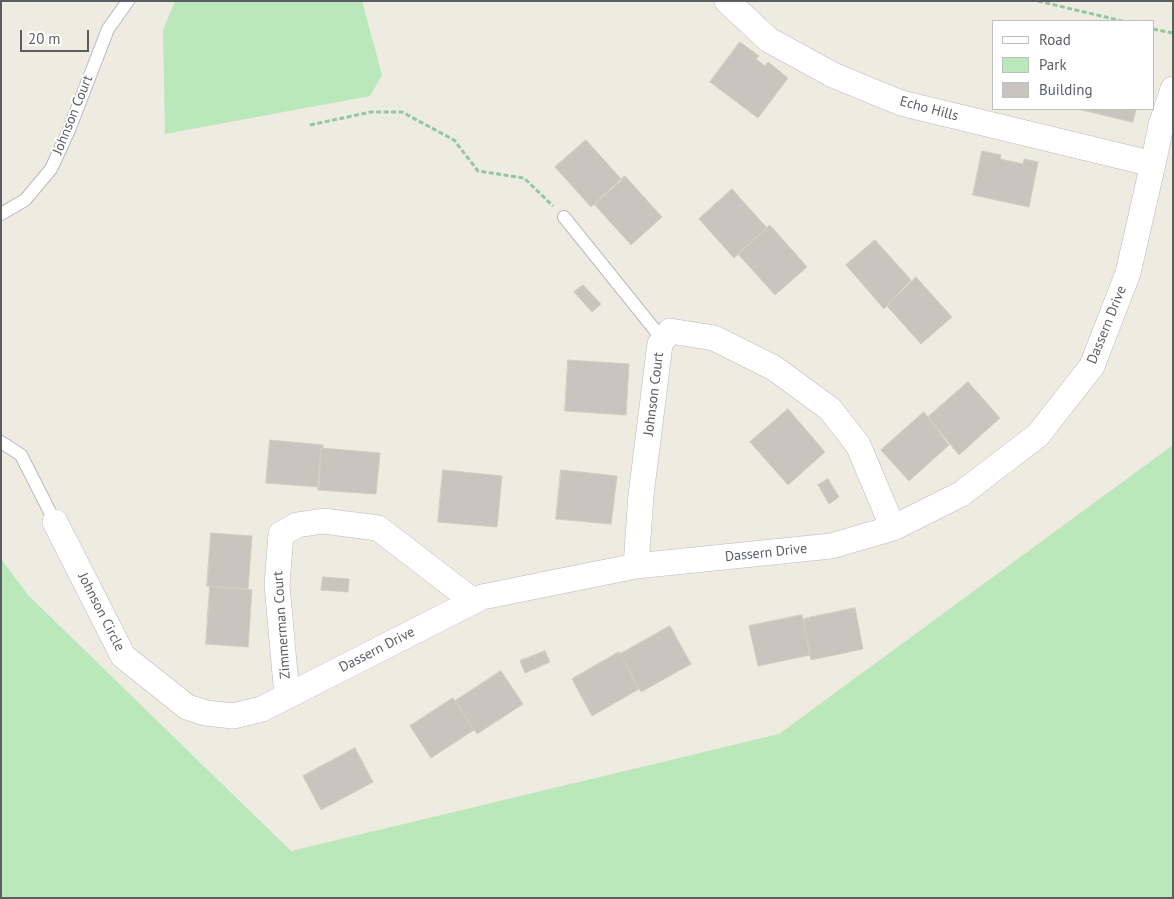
<!DOCTYPE html>
<html>
<head>
<meta charset="utf-8">
<style>
  body { margin:0 }
  #map { position:relative; width:1174px; height:899px; overflow:hidden; background:#eeebe1; font-family:"PT Sans",sans-serif }
  canvas { display:block }
  .frame { position:absolute; inset:0; border:2px solid #5a5e63; pointer-events:none }
  .legend { position:absolute; left:992px; top:20px; width:162px; height:90px; box-sizing:border-box; background:#fff; border:1px solid #bdbfc1; margin:0; padding:6px 9px; list-style:none; font-size:15px; color:#5a5e63 }
  .legend li { display:flex; align-items:center; gap:10px; height:25px }
  .legend b { width:25px; border:1px solid #bdbfc1 }
  .scale { position:absolute; left:20px; top:30px; width:69px; height:22px; box-sizing:border-box; border:2px solid #5a5e63; border-top:0; padding-left:6px; font-size:15px; line-height:18px; white-space:nowrap; color:#5a5e63; -webkit-text-stroke:4px #fff; paint-order:stroke }
</style>
</head>
<body>
<div id="map">
<canvas width="1174" height="899"></canvas>
<div class="frame"></div>
<ul class="legend">
<li><b style="height:6px;background:#fff"></b>Road</li>
<li><b style="height:14px;background:#bbe8bb"></b>Park</li>
<li><b style="height:14px;background:#c9c5be"></b>Building</li>
</ul>
<div class="scale">20 m</div>
</div>
<script>
const context = document.querySelector('canvas').getContext('2d');
context.lineJoin = 'round';
function paint(path, color) { context.fillStyle = color; context.fill(path, 'evenodd'); }
function strokePath(path, color, width, dash) { context.strokeStyle = color; context.lineWidth = width; context.lineCap = dash ? 'butt' : 'round'; context.setLineDash(dash || []); context.stroke(path); }
function write(font, color, halo, rows, align = 'center') {
  context.font = font + ' "PT Sans",sans-serif'; context.lineWidth = 4; context.setLineDash([]); context.textBaseline = 'middle'; context.strokeStyle = halo; context.fillStyle = color; for (const [text, x, y, turn = 0] of rows) {
    context.save(); context.translate(x, y); context.rotate((+turn || 0) * Math.PI / 180); context.textAlign = isNaN(turn) ? turn : align; if (halo) context.strokeText(text, 0, 0); context.fillText(text, 0, 0); context.restore();
  }
}
const green = new Path2D(`
  M 175,1 L 362,1 L 382,75 L 370,96 L 165,134 L 163,30 Z
  M 1173,445 L 1173,898 L 1,898 L 1,559 L 28,595 L 291,851 L 779,734 Z`);
const building = new Path2D(`
  M 740,42 L 759,56 L 756,59 L 765,66 L 768,62 L 788,78 L 758,118 L 710,82 Z
  M 1078,109 L 1136,109 L 1133,122 Z
  M 586,140 L 622,180 L 591,207 L 555,167 Z
  M 982,151 L 1001,155 L 1000,159 L 1023,164 L 1024,159 L 1038,162 L 1029,207 L 973,195 Z
  M 625,176 L 662,217 L 631,245 L 594,204 Z
  M 732,189 L 767,228 L 734,258 L 699,219 Z
  M 770,225 L 807,267 L 775,295 L 738,254 Z
  M 875,240 L 911,280 L 884,309 L 846,265 Z
  M 916,277 L 952,317 L 921,344 L 887,306 Z
  M 583,285 L 601,304 L 592,312 L 574,292 Z
  M 568,360 L 629,364 L 626,415 L 565,411 Z
  M 968,382 L 1000,418 L 959,455 L 928,417 Z
  M 788,409 L 825,452 L 788,485 L 750,442 Z
  M 924,412 L 949,445 L 909,481 L 881,450 Z
  M 270,440 L 323,445 L 323,448 L 321,448 L 319,487 L 266,483 Z
  M 321,448 L 380,453 L 376,494 L 318,490 Z
  M 443,470 L 502,476 L 497,527 L 438,522 Z
  M 561,470 L 617,476 L 611,524 L 556,519 Z
  M 828,479 L 839,497 L 829,504 L 818,485 Z
  M 211,533 L 252,536 L 248,589 L 207,586 Z
  M 323,577 L 349,579 L 348,592 L 321,590 Z
  M 210,586 L 252,590 L 248,647 L 206,644 Z
  M 855,608 L 863,649 L 811,660 L 803,619 Z
  M 802,615 L 810,655 L 758,666 L 749,626 Z
  M 670,626 L 691,664 L 641,692 L 620,654 Z
  M 545,651 L 550,662 L 525,673 L 520,661 Z
  M 619,652 L 639,689 L 592,716 L 572,679 Z
  M 501,671 L 523,704 L 477,734 L 455,701 Z
  M 453,698 L 474,730 L 431,758 L 410,726 Z
  M 355,748 L 373,782 L 321,810 L 303,776 Z`);
const path = new Path2D(`
  M 1038,1 L 1122,21
  M 1153,29 L 1173,33
  M 310,125 L 371,112 L 402,112 L 454,140 L 478,171 L 524,178 L 553,206`);
const lane = new Path2D(`
  M 1,214 L 25,200 L 51,169 L 69,130 L 108,29 L 128,1
  M 564,217 L 663,340
  M 1,442 L 21,455 L 55,522`);
const street = new Path2D(`
  M 727,1 L 769,40 L 833,75 L 901,103 L 1153,164
  M 55,522 L 123,656 L 187,707 L 206,713 L 233,716 L 262,709 L 482,597 L 636,566 L 831,546 L 893,528 L 961,494 L 1038,435 L 1092,366 L 1128,273 L 1155,155 L 1161,125 L 1173,89
  M 636,566 L 641,495 L 660,344 L 670,331 L 714,338 L 774,368 L 830,409 L 858,445 L 893,528
  M 287,696 L 277,585 L 281,534 L 297,525 L 323,521 L 378,528 L 473,601`);
const streetNames = [
  ["Echo Hills",929,109,15],
  ["Johnson Court",73,115,-68],
  ["Dassern Drive",1107,325,-68],
  ["Johnson Court",654,394,-83],
  ["Dassern Drive",766,553,-6],
  ["Johnson Circle",101,612,63],
  ["Zimmerman Court",282,625,-94],
  ["Dassern Drive",377,650,-27]
];
paint(green, '#bbe8bb');
paint(building, '#c9c5be');
strokePath(building, '#d3ccbf', 1);
strokePath(lane, '#b7babf', 14);
strokePath(street, '#b7babf', 26);
strokePath(path, '#92c7a0', 3, [5, 2.5]);
strokePath(lane, '#fff', 12);
strokePath(street, '#fff', 25);
write('14px', '#5a5e63', '#fff', streetNames);
</script>
</body>
</html>
